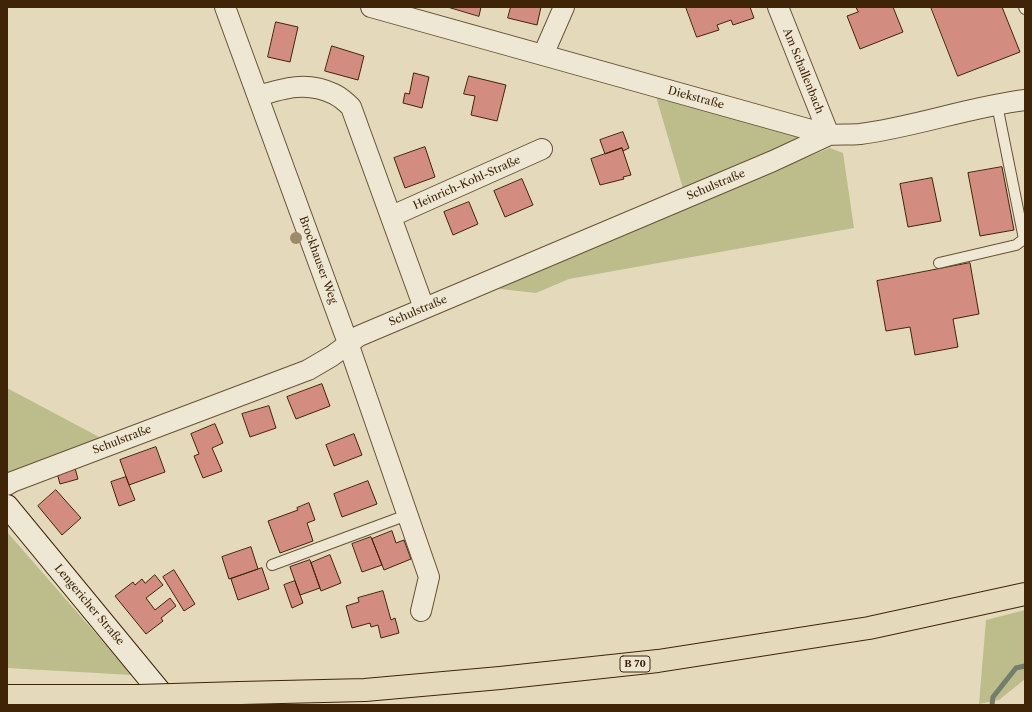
<!DOCTYPE html>
<html>
<head>
<meta charset="utf-8">
<style>
  body { margin:0 }
  #map { position:relative; width:1032px; height:712px; overflow:hidden; background:#e4dabb; font-family:"Libre Caslon Text",serif }
  canvas { display:block }
  .frame { position:absolute; inset:0; border:8px solid #402408; pointer-events:none }
</style>
</head>
<body>
<div id="map">
<canvas width="1032" height="712"></canvas>
<div class="frame"></div>
</div>
<script>
const context = document.querySelector('canvas').getContext('2d');
context.lineJoin = 'round';
function paint(path, color) { context.fillStyle = color; context.fill(path, 'evenodd'); }
function strokePath(path, color, width, dash) { context.strokeStyle = color; context.lineWidth = width; context.lineCap = dash ? 'butt' : 'round'; context.setLineDash(dash || []); context.stroke(path); }
function write(font, color, halo, rows, align = 'center') {
  context.font = font + ' "Libre Caslon Text",serif'; context.lineWidth = 3; context.setLineDash([]); context.textBaseline = 'middle'; context.strokeStyle = halo; context.fillStyle = color; for (const [text, x, y, turn = 0] of rows) {
    context.save(); context.translate(x, y); context.rotate((+turn || 0) * Math.PI / 180); context.textAlign = isNaN(turn) ? turn : align; if (halo) context.strokeText(text, 0, 0); context.fillText(text, 0, 0); context.restore();
  }
}
const green = new Path2D(`
  M 655,93 L 813,135 L 684,192 Z
  M 830,148 L 843,153 L 854,228 L 569,279 L 536,293 L 482,287 Z
  M 7,388 L 101,438 L 7,474 Z
  M 7,532 L 132,675 L 7,668 Z
  M 1025,610 L 1025,679 L 999,700 L 979,704 L 986,620 Z`);
const stream = new Path2D(`
  M 992,705 L 993,697 L 1016,668 L 1025,666`);
const building = new Path2D(`
  M 448,7 L 481,7 L 479,16 Z
  M 511,7 L 541,7 L 537,25 L 508,18 Z
  M 686,7 L 750,7 L 754,18 L 733,25 L 731,20 L 717,25 L 719,30 L 697,37 Z
  M 856,7 L 893,7 L 903,32 L 860,49 L 847,16 L 858,12 Z
  M 931,7 L 1002,7 L 1020,52 L 958,76 Z
  M 276,22 L 298,27 L 290,62 L 268,57 Z
  M 332,46 L 364,56 L 358,80 L 325,71 Z
  M 414,73 L 429,77 L 422,108 L 403,103 L 405,93 L 409,94 Z
  M 469,76 L 506,85 L 497,121 L 471,115 L 475,96 L 464,94 Z
  M 623,132 L 629,148 L 623,151 L 622,148 L 605,154 L 600,140 Z
  M 425,147 L 435,177 L 405,188 L 394,158 Z
  M 622,148 L 631,175 L 623,177 L 624,179 L 600,185 L 591,159 Z
  M 1002,167 L 1014,230 L 980,236 L 968,173 Z
  M 932,178 L 941,221 L 908,227 L 900,184 Z
  M 522,179 L 533,205 L 505,217 L 494,191 Z
  M 469,202 L 478,224 L 453,235 L 444,212 Z
  M 970,263 L 979,314 L 953,319 L 958,347 L 915,355 L 910,327 L 886,331 L 877,281 Z
  M 322,384 L 330,406 L 296,419 L 287,397 Z
  M 269,406 L 276,428 L 250,437 L 242,414 Z
  M 215,424 L 223,443 L 212,448 L 222,471 L 203,478 L 194,456 L 199,454 L 191,434 Z
  M 354,434 L 362,455 L 334,466 L 326,445 Z
  M 156,447 L 165,472 L 129,485 L 120,460 Z
  M 75,468 L 78,479 L 60,484 L 57,473 Z
  M 126,477 L 135,500 L 119,506 L 111,482 Z
  M 368,481 L 377,504 L 342,517 L 334,494 Z
  M 56,490 L 81,518 L 62,535 L 38,506 Z
  M 309,503 L 315,520 L 307,523 L 313,541 L 280,553 L 268,521 L 298,510 L 297,508 Z
  M 392,531 L 396,543 L 404,540 L 411,559 L 384,570 L 372,539 Z
  M 371,537 L 382,565 L 362,572 L 352,544 Z
  M 251,547 L 258,569 L 229,579 L 222,557 Z
  M 330,555 L 341,583 L 321,591 L 311,563 Z
  M 310,560 L 320,588 L 300,595 L 290,567 Z
  M 262,568 L 269,589 L 238,600 L 231,579 Z
  M 174,570 L 195,604 L 184,611 L 163,577 Z
  M 155,575 L 163,585 L 146,598 L 155,610 L 170,598 L 176,606 L 161,618 L 163,621 L 146,634 L 115,596 L 133,582 L 135,585 L 142,579 L 145,583 Z
  M 295,581 L 303,603 L 292,608 L 284,585 Z
  M 383,591 L 391,620 L 395,618 L 399,633 L 381,638 L 378,625 L 371,627 L 370,623 L 352,628 L 346,606 L 359,602 L 358,598 Z`);
const service = new Path2D(`
  M 1024,7 L 1025,9
  M 939,263 L 1016,245 L 1024,239 L 997,105
  M 272,565 L 407,515`);
const minor = new Path2D(`
  M 225,7 L 348,343 L 429,577 L 421,611
  M 371,7 L 829,135 C 839,134 849,135 860,134 C 915,127 969,107 1025,100
  M 543,55 L 564,7
  M 258,96 C 284,88 307,81 334,94 C 340,97 346,102 351,107 L 424,308
  M 392,216 L 542,149
  M 7,485 L 12,482 L 308,370 L 332,356 L 359,336 L 773,161 L 829,135 L 778,7`);
const secondary = new Path2D(`
  M 7,506 L 171,705`);
const primary = new Path2D(`
  M 240,693 L 365,690 L 500,678 L 658,661 L 869,628 L 1025,594
  M 7,696 L 138,696`);
const primaryBridge = new Path2D(`
  M 138,696 L 240,693`);
const trees = [
  [296,238]
];
const shields = [
  [635,664,30]
];
const shieldNames = [
  ["B 70",635,664]
];
const streetNames = [
  ["Am Schallenbach",803,71,68],
  ["Diekstraße",696,98,15],
  ["Heinrich-Kohl-Straße",467,183,-24],
  ["Schulstraße",716,185,-23],
  ["Brockhauser Weg",318,260,70],
  ["Schulstraße",418,311,-23],
  ["Schulstraße",122,440,-21],
  ["Lengericher Straße",89,605,50]
];
paint(green, '#bcbd8b');
strokePath(stream, '#737f6d', 5);
paint(building, '#d38d80');
strokePath(building, '#402408', 1);
strokePath(service, '#695235', 12);
strokePath(minor, '#695235', 22);
strokePath(secondary, '#402408', 24);
strokePath(primary, '#402408', 24);
strokePath(service, '#ede7d3', 10);
strokePath(minor, '#ede7d3', 20);
strokePath(secondary, '#ede7d3', 22);
strokePath(primary, '#e4dabb', 22);
strokePath(primaryBridge, '#402408', 24, []);
strokePath(primaryBridge, '#e4dabb', 22);
context.fillStyle = '#9b8b6b';
for (const [x, y] of trees) { context.beginPath(); context.arc(x, y, 6, 0, 2 * Math.PI); context.fill(); }
for (const [x, y, w] of shields) { const box = new Path2D(); box.roundRect(x - w / 2, y - 8, w, 16, 3); context.fillStyle = '#ede7d3'; context.fill(box); strokePath(box, '#402408', 1); }
write('bold 10px', '#402408', null, shieldNames);
write('11px', '#402408', '#ede7d3', streetNames);
</script>
</body>
</html>
